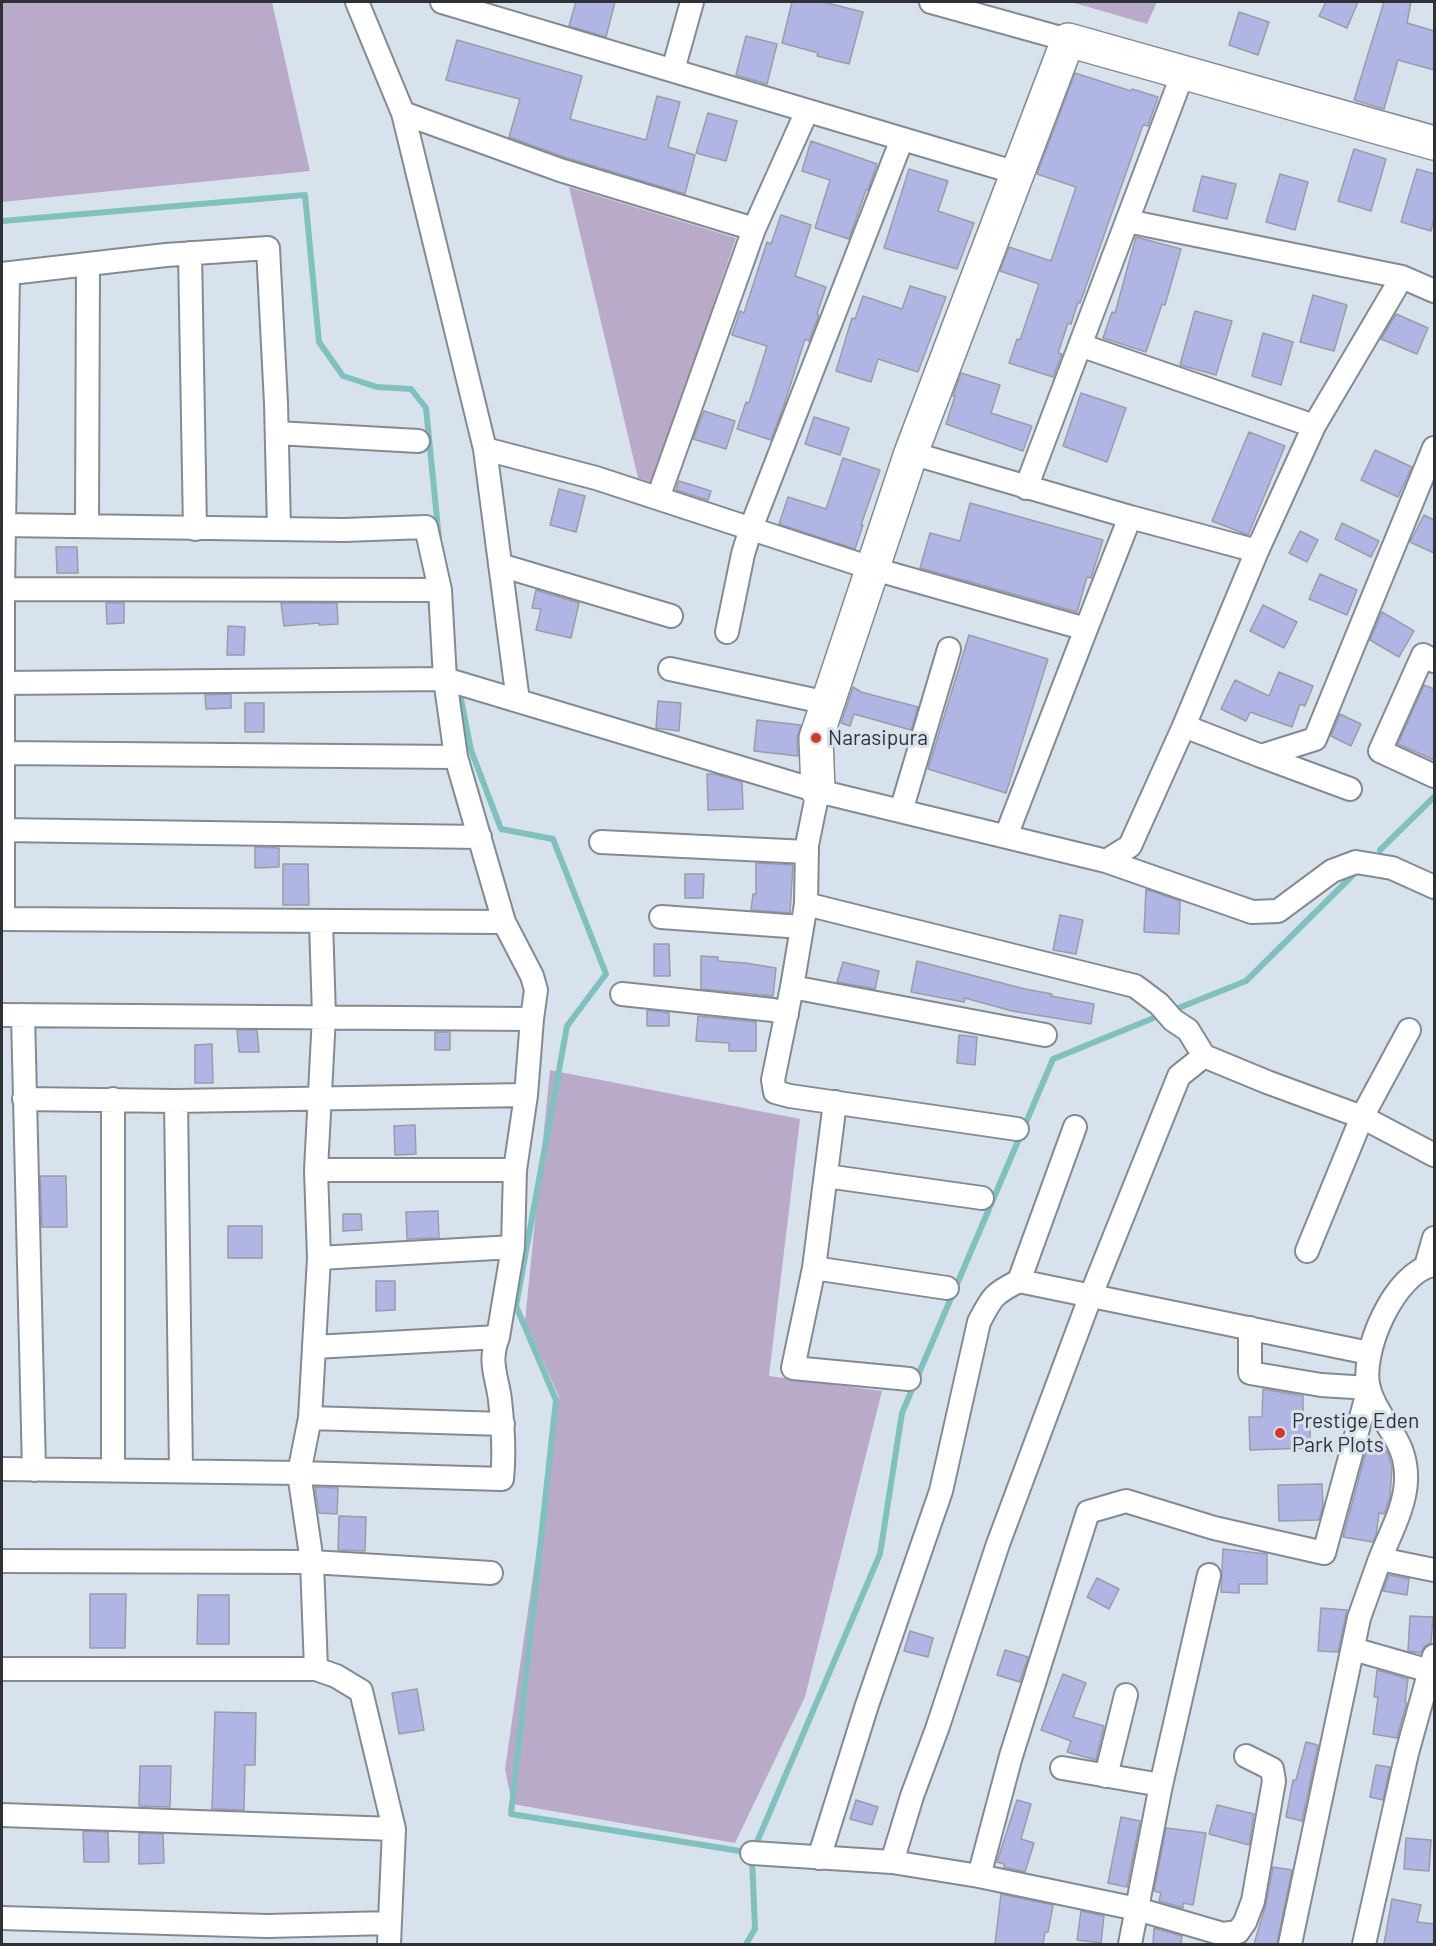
<!DOCTYPE html>
<html>
<head>
<meta charset="utf-8">
<style>
  body { margin:0 }
  #map { position:relative; width:1436px; height:1946px; overflow:hidden; background:#d8e2ed; font-family:Barlow,sans-serif }
  canvas { display:block }
  .frame { position:absolute; inset:0; border:3px solid #2e3236; pointer-events:none }
</style>
</head>
<body>
<div id="map">
<canvas width="1436" height="1946"></canvas>
<div class="frame"></div>
</div>
<script>
const context = document.querySelector('canvas').getContext('2d');
context.lineJoin = 'round';
function paint(path, color) { context.fillStyle = color; context.fill(path, 'evenodd'); }
function strokePath(path, color, width, dash) { context.strokeStyle = color; context.lineWidth = width; context.lineCap = dash ? 'butt' : 'round'; context.setLineDash(dash || []); context.stroke(path); }
function write(font, color, halo, rows, align = 'center') {
  context.font = font + ' Barlow,sans-serif'; context.lineWidth = 6; context.setLineDash([]); context.textBaseline = 'middle'; context.strokeStyle = halo; context.fillStyle = color; for (const [text, x, y, turn = 0] of rows) {
    context.save(); context.translate(x, y); context.rotate((+turn || 0) * Math.PI / 180); context.textAlign = isNaN(turn) ? turn : align; if (halo) context.strokeText(text, 0, 0); context.fillText(text, 0, 0); context.restore();
  }
}
const green = new Path2D(`
  M 2,2 L 272,2 L 310,171 L 2,202 Z
  M 1071,2 L 1157,2 L 1147,24 Z
  M 569,187 L 736,238 L 653,483 L 638,478 Z
  M 550,1070 L 800,1119 L 769,1376 L 882,1391 L 805,1697 L 735,1843 L 512,1804 L 505,1769 L 559,1397 L 525,1321 Z`);
const stream = new Path2D(`
  M 2,221 L 305,195 L 319,342 L 343,376 L 377,387 L 411,389 L 426,408 L 439,539
  M 459,689 L 471,750 L 501,829 L 553,839 L 606,974 L 567,1026 L 516,1306 L 556,1400 L 511,1814 L 746,1852
  M 1380,850 L 1434,797
  M 1171,1011 L 1246,981 L 1352,876
  M 754,1849 L 880,1554 L 902,1413 L 1053,1059 L 1161,1015
  M 746,1944 L 755,1929 L 752,1858`);
const building = new Path2D(`
  M 576,2 L 615,2 L 606,37 L 569,26 Z
  M 792,2 L 823,2 L 863,12 L 849,64 L 817,56 L 818,53 L 782,43 Z
  M 1326,2 L 1358,2 L 1347,28 L 1319,16 Z
  M 1384,2 L 1411,2 L 1407,23 L 1434,31 L 1434,70 L 1398,60 L 1384,109 L 1354,100 Z
  M 1239,12 L 1269,22 L 1258,55 L 1229,45 Z
  M 746,36 L 777,44 L 767,84 L 736,75 Z
  M 457,40 L 582,76 L 570,119 L 646,140 L 657,96 L 680,102 L 668,147 L 695,155 L 685,194 L 564,157 L 509,137 L 520,99 L 446,80 Z
  M 1075,73 L 1131,91 L 1132,89 L 1158,97 L 1148,126 L 1143,125 L 1080,303 L 1078,302 L 1071,324 L 1068,323 L 1058,353 L 1062,354 L 1053,377 L 1009,363 L 1017,339 L 1020,340 L 1039,284 L 1000,271 L 1009,247 L 1051,261 L 1076,187 L 1037,174 Z
  M 708,113 L 737,121 L 726,161 L 696,153 Z
  M 811,141 L 877,164 L 868,190 L 866,190 L 849,239 L 815,228 L 830,180 L 802,171 Z
  M 1354,149 L 1386,159 L 1371,211 L 1338,201 Z
  M 909,169 L 948,181 L 938,211 L 974,223 L 957,269 L 884,248 Z
  M 1417,169 L 1434,174 L 1434,218 L 1431,231 L 1401,222 Z
  M 1280,174 L 1308,182 L 1295,230 L 1266,222 Z
  M 1202,176 L 1236,184 L 1227,219 L 1193,211 Z
  M 781,215 L 811,225 L 795,276 L 826,287 L 817,314 L 819,315 L 809,341 L 805,339 L 784,405 L 771,440 L 737,429 L 746,402 L 749,403 L 767,346 L 732,335 L 740,311 L 744,313 L 767,242 L 771,244 Z
  M 1136,237 L 1181,249 L 1165,305 L 1162,304 L 1146,352 L 1103,338 L 1112,312 L 1115,313 Z
  M 910,286 L 946,297 L 918,372 L 878,359 L 871,382 L 836,371 L 852,318 L 855,319 L 863,296 L 902,309 Z
  M 1313,295 L 1347,305 L 1334,351 L 1300,342 Z
  M 1195,311 L 1232,321 L 1216,375 L 1180,365 Z
  M 1396,314 L 1428,328 L 1417,354 L 1381,339 Z
  M 1263,333 L 1293,342 L 1281,385 L 1252,376 Z
  M 961,373 L 1000,385 L 991,413 L 1032,426 L 1023,451 L 946,424 L 955,396 L 953,396 Z
  M 1081,393 L 1126,408 L 1107,462 L 1063,446 Z
  M 704,411 L 735,421 L 726,449 L 693,439 Z
  M 814,417 L 849,428 L 840,455 L 805,444 Z
  M 1249,432 L 1285,446 L 1248,535 L 1212,521 Z
  M 1375,450 L 1412,467 L 1398,497 L 1361,480 Z
  M 843,458 L 880,470 L 861,525 L 863,525 L 855,549 L 779,524 L 788,497 L 826,509 Z
  M 679,481 L 711,491 L 708,500 L 676,490 Z
  M 559,489 L 585,496 L 576,532 L 550,525 Z
  M 970,503 L 1103,540 L 1091,578 L 1087,577 L 1077,612 L 920,568 L 930,533 L 960,541 Z
  M 1424,515 L 1434,520 L 1434,553 L 1410,542 Z
  M 1342,523 L 1379,541 L 1371,557 L 1335,539 Z
  M 1300,531 L 1318,540 L 1307,562 L 1289,553 Z
  M 56,547 L 77,547 L 78,573 L 57,573 Z
  M 1320,574 L 1357,590 L 1347,615 L 1309,599 Z
  M 536,590 L 579,603 L 571,638 L 536,630 L 541,609 L 532,608 Z
  M 106,603 L 124,603 L 124,623 L 107,624 Z
  M 281,603 L 337,603 L 338,624 L 319,625 L 319,623 L 284,626 Z
  M 1263,605 L 1297,622 L 1284,648 L 1250,631 Z
  M 1382,612 L 1414,631 L 1399,657 L 1370,640 Z
  M 228,626 L 245,627 L 244,655 L 227,655 Z
  M 969,635 L 1048,659 L 1006,793 L 928,769 Z
  M 1279,672 L 1313,686 L 1305,706 L 1300,704 L 1292,727 L 1250,712 L 1246,721 L 1221,709 L 1235,680 L 1269,696 Z
  M 1424,685 L 1434,689 L 1434,760 L 1398,744 Z
  M 853,687 L 861,692 L 918,707 L 911,730 L 854,714 L 850,726 L 841,723 Z
  M 231,694 L 231,708 L 206,709 L 205,695 Z
  M 658,701 L 681,703 L 679,731 L 656,728 Z
  M 245,703 L 264,703 L 264,732 L 245,732 Z
  M 1340,714 L 1361,724 L 1351,746 L 1331,736 Z
  M 757,720 L 801,725 L 797,738 L 798,756 L 754,751 Z
  M 707,774 L 714,774 L 742,782 L 743,809 L 708,810 Z
  M 255,847 L 279,848 L 279,867 L 255,868 Z
  M 756,863 L 793,865 L 790,913 L 751,910 L 753,894 L 756,894 Z
  M 283,864 L 308,864 L 309,905 L 283,905 Z
  M 685,874 L 704,874 L 703,898 L 685,898 Z
  M 1146,889 L 1180,901 L 1179,934 L 1144,932 Z
  M 1060,915 L 1083,920 L 1076,954 L 1053,950 Z
  M 654,944 L 669,944 L 670,976 L 654,976 Z
  M 701,956 L 718,957 L 718,961 L 745,963 L 776,968 L 773,996 L 701,989 Z
  M 917,961 L 1025,989 L 1052,994 L 1051,996 L 1094,1004 L 1091,1024 L 1012,1011 L 965,998 L 964,1002 L 911,992 Z
  M 843,962 L 879,971 L 875,989 L 837,982 Z
  M 647,1010 L 669,1013 L 669,1026 L 647,1026 Z
  M 698,1016 L 756,1022 L 756,1051 L 729,1051 L 729,1043 L 696,1041 Z
  M 237,1030 L 257,1030 L 259,1052 L 239,1052 Z
  M 435,1032 L 450,1032 L 450,1050 L 435,1050 Z
  M 959,1035 L 977,1037 L 975,1065 L 957,1063 Z
  M 212,1044 L 213,1083 L 195,1083 L 195,1045 Z
  M 415,1125 L 416,1154 L 395,1155 L 394,1126 Z
  M 40,1176 L 66,1176 L 67,1227 L 42,1227 Z
  M 438,1211 L 439,1238 L 407,1239 L 406,1212 Z
  M 343,1214 L 361,1214 L 362,1230 L 343,1231 Z
  M 228,1226 L 262,1226 L 262,1258 L 228,1258 Z
  M 376,1281 L 395,1281 L 395,1310 L 376,1311 Z
  M 1263,1389 L 1303,1396 L 1303,1416 L 1310,1415 L 1310,1448 L 1250,1450 L 1249,1417 L 1262,1417 Z
  M 1367,1448 L 1387,1451 L 1392,1468 L 1390,1497 L 1384,1514 L 1379,1513 L 1376,1535 L 1373,1542 L 1343,1537 Z
  M 1322,1484 L 1323,1506 L 1319,1520 L 1279,1521 L 1278,1485 Z
  M 315,1487 L 338,1488 L 337,1514 L 319,1513 Z
  M 339,1516 L 366,1517 L 365,1551 L 338,1550 Z
  M 1223,1549 L 1267,1554 L 1267,1584 L 1239,1584 L 1239,1593 L 1221,1592 Z
  M 1389,1575 L 1409,1579 L 1407,1595 L 1383,1591 Z
  M 1097,1578 L 1119,1589 L 1109,1609 L 1087,1597 Z
  M 90,1594 L 126,1594 L 125,1648 L 90,1648 Z
  M 198,1595 L 229,1595 L 229,1644 L 197,1644 Z
  M 1321,1608 L 1347,1610 L 1338,1652 L 1318,1651 Z
  M 1410,1616 L 1433,1617 L 1431,1643 L 1424,1647 L 1421,1653 L 1408,1651 Z
  M 910,1631 L 933,1638 L 928,1657 L 904,1651 Z
  M 1005,1650 L 1028,1657 L 1020,1682 L 997,1675 Z
  M 1377,1670 L 1408,1679 L 1405,1702 L 1407,1703 L 1406,1705 L 1397,1738 L 1373,1734 L 1378,1697 L 1374,1697 Z
  M 1063,1674 L 1086,1683 L 1073,1717 L 1104,1726 L 1096,1760 L 1067,1752 L 1071,1741 L 1041,1730 Z
  M 417,1689 L 424,1730 L 399,1734 L 392,1693 Z
  M 215,1712 L 256,1713 L 255,1765 L 245,1765 L 244,1810 L 212,1809 Z
  M 1306,1742 L 1318,1745 L 1302,1821 L 1286,1817 L 1293,1780 L 1296,1780 Z
  M 1376,1765 L 1390,1767 L 1383,1800 L 1370,1797 Z
  M 140,1766 L 171,1766 L 170,1807 L 139,1806 Z
  M 856,1800 L 878,1807 L 872,1825 L 850,1819 Z
  M 1017,1800 L 1031,1804 L 1021,1839 L 1034,1843 L 1025,1872 L 1004,1867 L 1004,1864 L 997,1862 Z
  M 1217,1805 L 1254,1814 L 1249,1845 L 1209,1834 Z
  M 1121,1817 L 1140,1821 L 1127,1887 L 1108,1883 Z
  M 1166,1828 L 1206,1833 L 1193,1905 L 1183,1903 L 1183,1908 L 1159,1901 L 1161,1893 L 1154,1891 Z
  M 83,1831 L 108,1832 L 109,1862 L 84,1862 Z
  M 139,1833 L 163,1834 L 164,1863 L 139,1864 Z
  M 1406,1838 L 1431,1840 L 1429,1871 L 1404,1869 Z
  M 1273,1867 L 1292,1870 L 1277,1944 L 1254,1944 L 1266,1904 Z
  M 1001,1894 L 1053,1905 L 1048,1932 L 1045,1932 L 1043,1944 L 995,1944 Z
  M 1392,1899 L 1421,1905 L 1417,1922 L 1434,1924 L 1434,1944 L 1384,1944 Z
  M 1081,1911 L 1104,1916 L 1101,1943 L 1077,1940 Z
  M 1154,1928 L 1182,1936 L 1181,1944 L 1153,1944 Z`);
const street = new Path2D(`
  M 357,2 L 403,113 L 485,449 L 518,701
  M 442,2 L 1017,173
  M 931,2 L 1068,40
  M 673,70 L 692,2
  M 403,113 L 560,170 L 754,229
  M 1127,221 L 1402,277 L 1434,291
  M 190,253 L 195,529
  M 2,274 L 166,255 L 268,248 L 276,403 L 279,529
  M 1080,345 L 1314,426
  M 277,433 L 418,441
  M 485,449 L 596,478 L 874,569 L 1086,629 L 1006,836
  M 911,453 L 1130,517
  M 1026,488 L 1183,73
  M 658,498 L 754,229 L 807,111
  M 5,525 L 344,530 L 426,527 L 440,590 L 445,679 L 456,757 L 504,922 L 532,976 L 536,990 L 532,1019 L 526,1095 L 515,1170 L 513,1247 L 498,1337 L 314,1347
  M 87,526 L 88,264
  M 500,565 L 671,616
  M 3,589 L 440,590
  M 1086,629 L 1130,517 L 1257,551
  M 727,632 L 743,554 L 751,528 L 902,139
  M 1434,661 L 1423,655 L 1380,751 L 1434,776
  M 670,669 L 828,703
  M 3,683 L 445,679 L 818,791
  M 1184,726 L 1261,756 L 1315,739 L 1434,448
  M 2,753 L 456,757
  M 1261,756 L 1350,789
  M 901,811 L 949,649
  M 2,830 L 480,837
  M 601,842 L 807,852
  M 1106,861 L 1252,912 L 1278,911 L 1332,871 L 1356,862 L 1392,868 L 1434,887
  M 806,904 L 1135,986 L 1159,1004 L 1173,1020 L 1188,1030 L 1204,1056
  M 661,917 L 802,927
  M 2,919 L 504,922
  M 3,919 L 3,589 L 8,274
  M 321,922 L 324,1016 L 316,1170 L 319,1258 L 310,1418 L 299,1473 L 312,1562 L 316,1669 L 336,1676 L 361,1691 L 394,1829 L 389,1944
  M 792,987 L 1045,1035
  M 622,994 L 773,1010 L 787,1014
  M 2,1015 L 532,1019
  M 23,1015 L 34,1470
  M 24,1099 L 176,1101 L 526,1095
  M 113,1099 L 113,1470
  M 176,1101 L 181,1471
  M 835,1102 L 814,1268 L 793,1368 L 909,1379
  M 1075,1127 L 1019,1281 L 1369,1353
  M 1017,1129 L 790,1096 L 775,1092 L 773,1080 L 792,987 L 806,904 L 807,845 L 818,791 L 1106,861 L 1130,846 L 1184,726 L 1257,551 L 1314,426 L 1402,277
  M 316,1170 L 515,1170
  M 826,1176 L 982,1198
  M 1307,1251 L 1362,1117 L 1409,1030
  M 319,1258 L 513,1247
  M 1434,1265 C 1395,1271 1359,1353 1369,1389 C 1379,1424 1408,1438 1406,1481 C 1405,1507 1390,1534 1380,1559 L 1434,1570
  M 1426,1266 L 1434,1238
  M 814,1268 L 947,1288
  M 310,1418 L 503,1424
  M 2,1469 L 299,1473 L 502,1479 C 505,1452 503,1427 500,1400 C 497,1375 488,1363 498,1337
  M 2,1561 L 312,1562 L 491,1573
  M 1353,1649 L 1430,1671
  M 2,1669 L 316,1669
  M 1062,1768 L 1161,1785
  M 1106,1776 L 1126,1695
  M 2,1815 L 394,1829
  M 752,1853 L 892,1862 L 979,1876 L 1137,1909 L 1223,1934 L 1238,1932 L 1245,1922 L 1253,1901 L 1274,1781 L 1272,1769 L 1246,1756
  M 819,1858 L 867,1705 L 941,1491 L 979,1322 C 992,1297 993,1294 1019,1281
  M 892,1862 L 912,1796 L 937,1729 L 998,1544 L 1091,1295 L 1179,1076 L 1204,1056 L 1267,1082 L 1362,1117 L 1434,1155
  M 979,1876 L 1011,1756 L 1088,1512 L 1126,1501 L 1214,1528 L 1324,1553 L 1369,1388 L 1321,1385 L 1250,1373 L 1250,1328
  M 2,1918 L 267,1926 L 390,1923
  M 1130,1944 L 1161,1785 L 1209,1575
  M 1290,1944 L 1359,1618 L 1380,1559
  M 1364,1944 L 1407,1753 L 1434,1656`);
const secondary = new Path2D(`
  M 818,791 L 816,738 L 911,453 L 1068,40 L 1434,143`);
const markers = [
  [816,738,6,"#ca3e28"],
  [1280,1433,6,"#ca3e28"]
];
const poiNames = [
  ["Narasipura",828,738],
  ["Prestige Eden",1292,1421],
  ["Park Plots",1292,1445]
];
paint(green, '#baaaca');
strokePath(stream, '#80c1c0', 6);
paint(building, '#b0b5e4');
strokePath(building, '#9a9ca8', 1.5);
strokePath(street, '#828b95', 26);
strokePath(secondary, '#828b95', 36);
strokePath(street, '#fff', 22);
strokePath(secondary, '#fff', 33);
for (const [x, y, r, color] of markers) { const dot = new Path2D(); dot.arc(x, y, r, 0, 2 * Math.PI); context.fillStyle = color; context.fill(dot); strokePath(dot, '#d8e2ed', 2); }
write('21px', '#2e3236', '#d8e2ed', poiNames, 'left');
</script>
</body>
</html>
